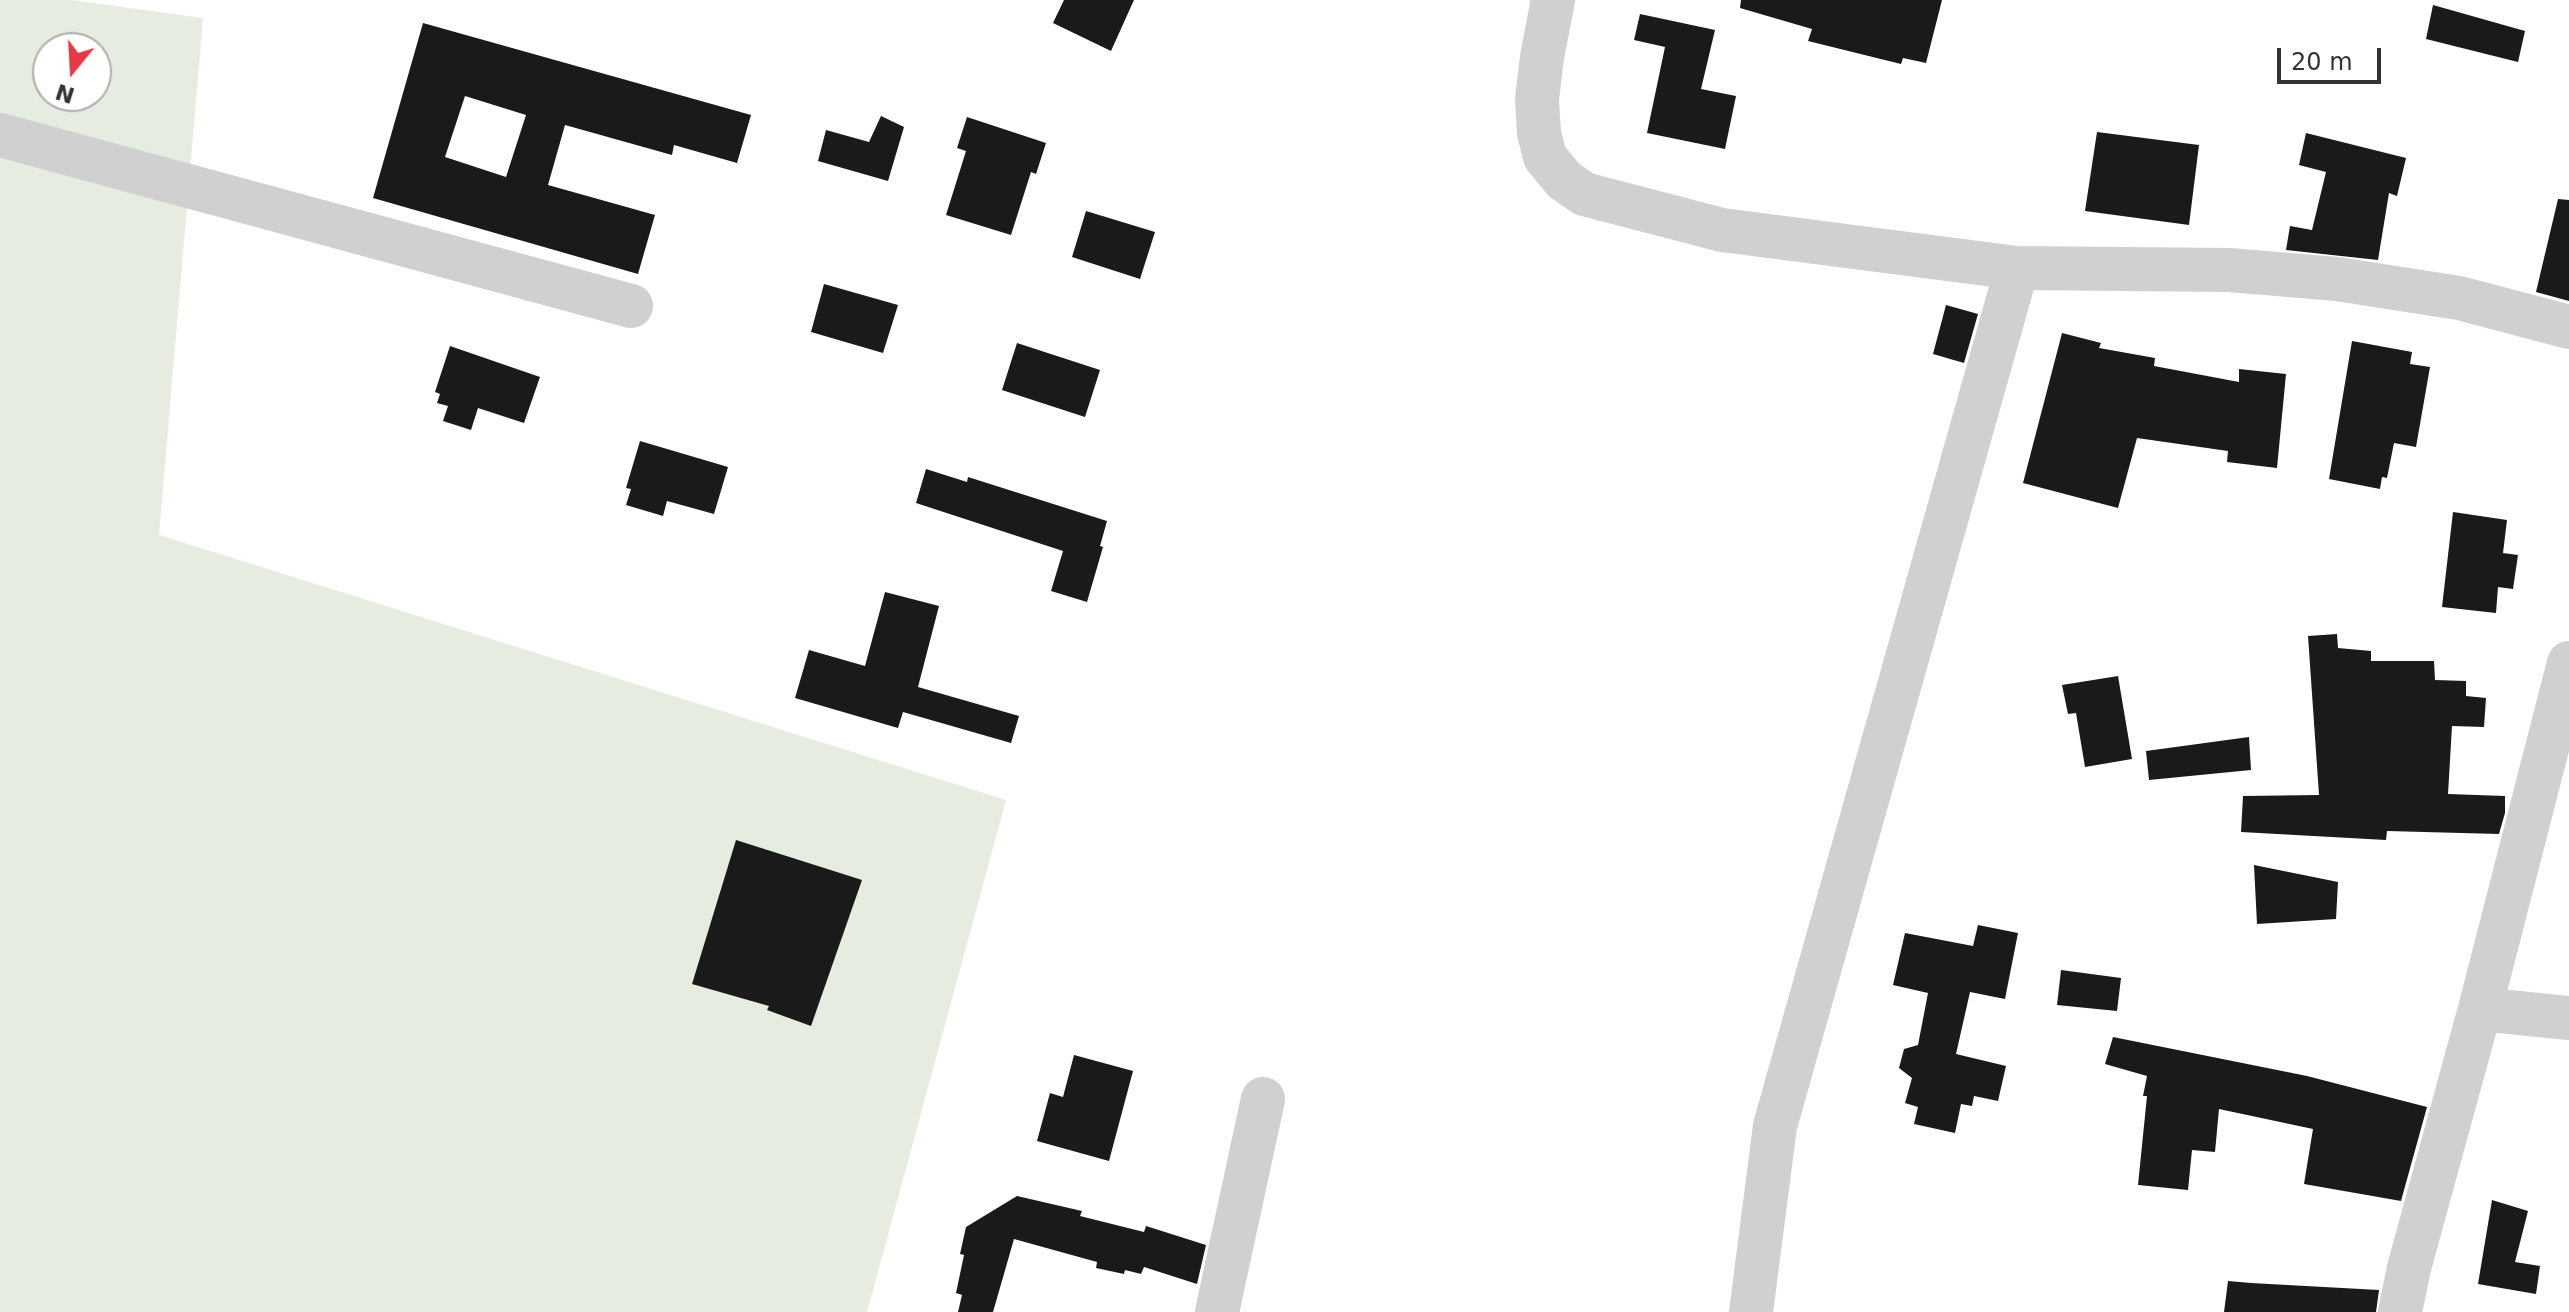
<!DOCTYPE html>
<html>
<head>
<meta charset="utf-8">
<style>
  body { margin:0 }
  #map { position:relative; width:2569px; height:1312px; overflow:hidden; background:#fff; font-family:"DejaVu Sans",sans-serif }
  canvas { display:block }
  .north { position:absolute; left:32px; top:32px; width:80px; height:80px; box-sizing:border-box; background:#fff; border:2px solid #adadad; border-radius:50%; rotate:198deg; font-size:22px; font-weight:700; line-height:32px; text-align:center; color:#333 }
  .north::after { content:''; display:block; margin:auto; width:28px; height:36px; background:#e63946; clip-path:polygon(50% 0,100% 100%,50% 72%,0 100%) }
  .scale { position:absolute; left:2277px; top:48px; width:104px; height:36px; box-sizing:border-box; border:4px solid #333; border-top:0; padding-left:10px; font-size:24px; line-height:28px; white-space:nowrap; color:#333; -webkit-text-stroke:6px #fff; paint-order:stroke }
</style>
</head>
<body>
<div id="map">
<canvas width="2569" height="1312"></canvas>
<div class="north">N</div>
<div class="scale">20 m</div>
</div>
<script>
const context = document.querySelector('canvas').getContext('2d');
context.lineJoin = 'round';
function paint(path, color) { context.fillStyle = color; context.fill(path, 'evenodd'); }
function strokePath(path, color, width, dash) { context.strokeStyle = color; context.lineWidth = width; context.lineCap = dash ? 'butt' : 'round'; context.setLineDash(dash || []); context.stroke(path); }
const green = new Path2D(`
  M 0,0 L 71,0 L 203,18 L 159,535 L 1006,800 L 867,1312 L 0,1312 ZM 48,48 L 96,48 L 96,96 L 48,96 Z`);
const building = new Path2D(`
  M 1064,0 L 1134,0 L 1111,51 L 1053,23 Z
  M 1741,0 L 1942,0 L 1926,63 L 1903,58 L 1901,64 L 1808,41 L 1812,29 L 1740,8 Z
  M 2433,5 L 2525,31 L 2518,62 L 2426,39 Z
  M 1640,14 L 1715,30 L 1701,89 L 1736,96 L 1725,149 L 1647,133 L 1665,47 L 1634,40 Z
  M 423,23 L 751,115 L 737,163 L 674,145 L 672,155 L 565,125 L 548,185 L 655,215 L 638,274 L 373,198 ZM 465,96 L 526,115 L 506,177 L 445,157 Z
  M 881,116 L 904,127 L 888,181 L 818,161 L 826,130 L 869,142 Z
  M 967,117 L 1046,143 L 1036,174 L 1031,172 L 1011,235 L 946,215 L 966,151 L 957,148 Z
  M 2097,132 L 2199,145 L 2189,225 L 2085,211 Z
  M 2306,133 L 2406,158 L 2397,196 L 2389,193 L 2378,260 L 2286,250 L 2290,226 L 2312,230 L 2326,172 L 2299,165 Z
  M 2558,199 L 2569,200 L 2569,301 L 2536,292 Z
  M 1086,211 L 1155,232 L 1140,279 L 1072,257 Z
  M 824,284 L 898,305 L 883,353 L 811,332 Z
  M 1946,305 L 1978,314 L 1964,363 L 1933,354 Z
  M 2062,333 L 2101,343 L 2099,348 L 2155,358 L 2154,366 L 2239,382 L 2239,369 L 2286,374 L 2277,468 L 2227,462 L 2228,451 L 2137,438 L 2118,508 L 2023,483 Z
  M 2352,341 L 2412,352 L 2410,364 L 2430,367 L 2416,447 L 2394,443 L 2387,478 L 2382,477 L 2380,489 L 2329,479 Z
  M 1017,343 L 1100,370 L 1085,417 L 1002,390 Z
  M 450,346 L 540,377 L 524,423 L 478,408 L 471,430 L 443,421 L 448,406 L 437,403 L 440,394 L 435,392 Z
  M 640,441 L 728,467 L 714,514 L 667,501 L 663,516 L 626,505 L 631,489 L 626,488 Z
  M 926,469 L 967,482 L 968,477 L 1107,521 L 1100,546 L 1103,547 L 1087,602 L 1051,591 L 1063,551 L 916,503 Z
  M 2453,512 L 2507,520 L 2503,553 L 2518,555 L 2513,589 L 2498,587 L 2496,613 L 2442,607 Z
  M 885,592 L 939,606 L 918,687 L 1019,716 L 1011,743 L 903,712 L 898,728 L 795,698 L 809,650 L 865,666 Z
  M 2337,634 L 2338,648 L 2371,651 L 2371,661 L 2434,661 L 2435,680 L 2466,681 L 2466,696 L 2486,698 L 2484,727 L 2452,726 L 2448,794 L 2505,796 L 2505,813 L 2499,834 L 2387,831 L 2386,840 L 2241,832 L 2243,796 L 2319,795 L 2308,636 Z
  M 2118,676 L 2132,759 L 2085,767 L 2076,713 L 2068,714 L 2062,685 Z
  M 2249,737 L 2251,770 L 2149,780 L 2146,751 Z
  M 736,840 L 862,880 L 811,1026 L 767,1010 L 769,1006 L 692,984 Z
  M 2254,865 L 2338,882 L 2336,919 L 2257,924 Z
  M 1978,925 L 2018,933 L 2005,999 L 1970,992 L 1956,1054 L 2006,1066 L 1998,1101 L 1974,1096 L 1972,1106 L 1961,1104 L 1955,1133 L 1914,1124 L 1918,1107 L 1905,1103 L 1912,1078 L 1899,1068 L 1904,1049 L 1918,1045 L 1928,993 L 1893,985 L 1905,933 L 1973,946 Z
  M 2061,970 L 2121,978 L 2117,1011 L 2057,1005 Z
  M 2113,1037 L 2307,1076 L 2427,1107 L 2401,1201 L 2304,1184 L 2313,1129 L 2219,1109 L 2215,1152 L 2192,1150 L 2188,1190 L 2138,1185 L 2147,1096 L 2143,1096 L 2147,1076 L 2105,1064 Z
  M 1074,1055 L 1133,1071 L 1109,1161 L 1037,1141 L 1050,1093 L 1063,1097 Z
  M 1017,1196 L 1082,1211 L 1080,1216 L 1144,1232 L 1146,1226 L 1206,1245 L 1197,1284 L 1144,1267 L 1141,1274 L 1125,1270 L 1124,1274 L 1096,1268 L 1097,1262 L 1014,1239 L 993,1312 L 958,1312 L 962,1295 L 956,1293 L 964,1255 L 960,1254 L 966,1227 Z
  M 2492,1200 L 2528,1211 L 2515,1262 L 2540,1266 L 2536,1294 L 2478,1284 Z
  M 2228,1281 L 2251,1283 L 2379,1290 L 2376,1312 L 2224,1312 Z`);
const minor = new Path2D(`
  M 1553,0 L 1542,57 L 1537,99 L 1539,133 L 1545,157 L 1564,180 L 1584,194 L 1722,230 L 2017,268 L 2229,270 L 2337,279 L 2459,298 L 2569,327
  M 0,135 L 631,306
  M 2480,1009 L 2569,1018
  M 1217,1312 L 1263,1099
  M 1751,1312 L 1775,1126 L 2017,268
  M 2400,1312 L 2409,1268 L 2480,1009 L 2569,663`);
paint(green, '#e6ecdf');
paint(building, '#1a1a1a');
strokePath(minor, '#d0d0d0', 44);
</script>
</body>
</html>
